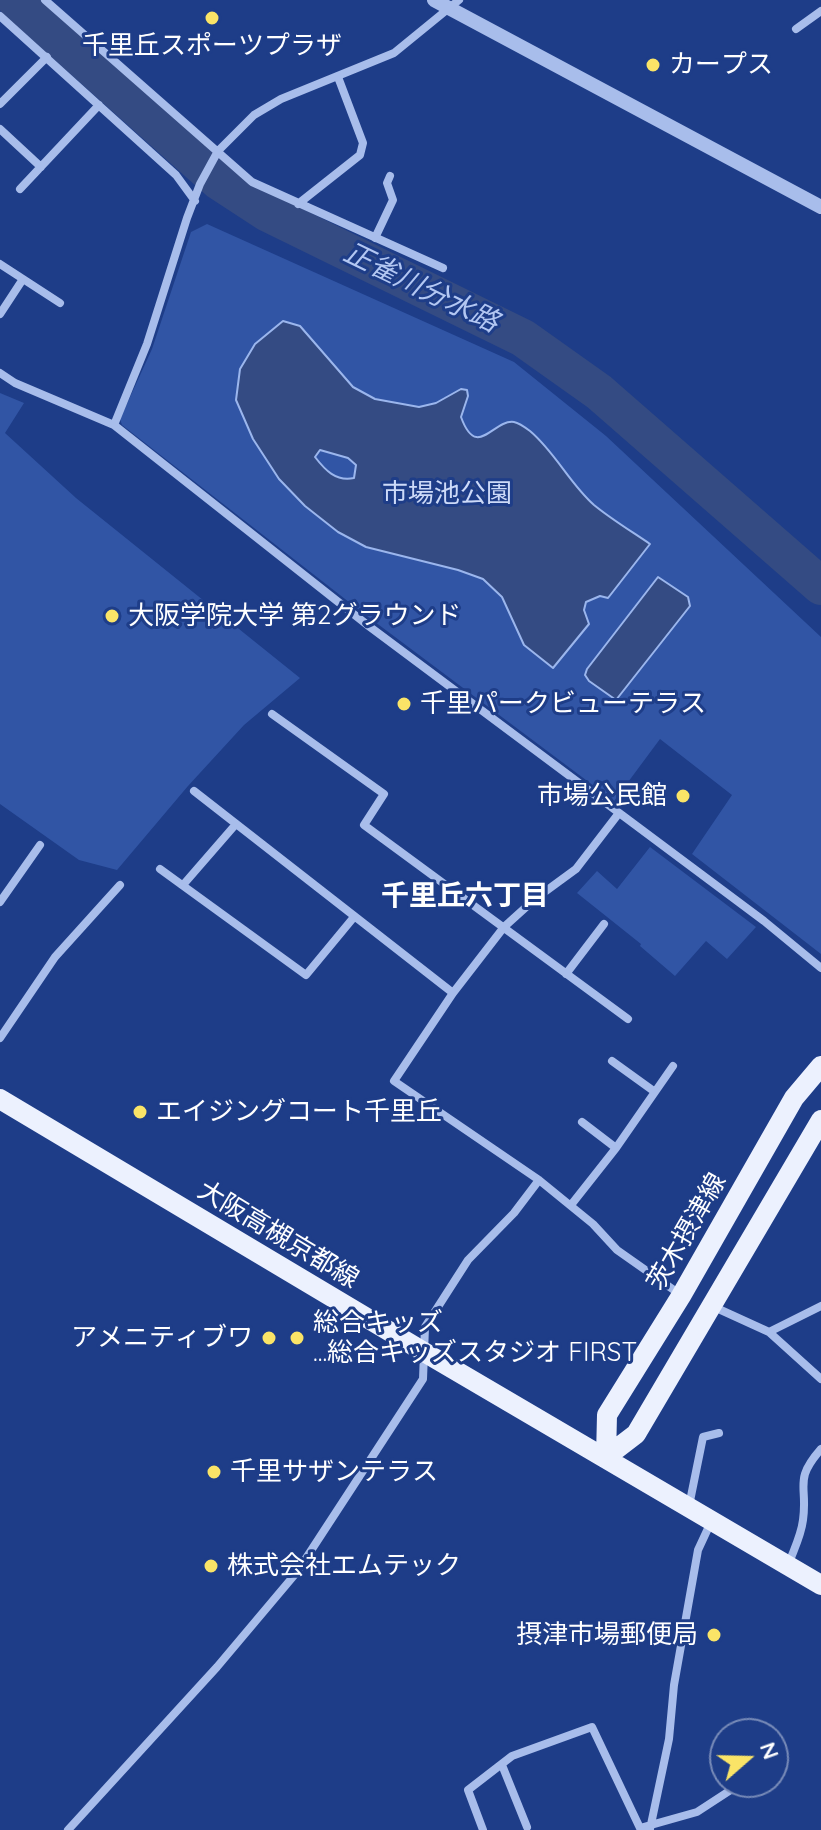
<!DOCTYPE html>
<html>
<head>
<meta charset="utf-8">
<style>
  body { margin:0 }
  #map { position:relative; width:821px; height:1830px; overflow:hidden; background:#1e3d88; font-family:Quicksand,sans-serif }
  canvas { display:block }
  .north { position:absolute; left:709px; top:1718px; width:80px; height:80px; box-sizing:border-box; background:#1e3d88; border:2px solid #788bb8; border-radius:50%; rotate:70deg; font-size:22px; font-weight:700; line-height:32px; text-align:center; color:#fff }
  .north::after { content:''; display:block; margin:auto; width:28px; height:36px; background:#fae467; clip-path:polygon(50% 0,100% 100%,50% 72%,0 100%) }
</style>
</head>
<body>
<div id="map">
<canvas width="821" height="1830"></canvas>
<div class="north">N</div>
</div>
<script>
const context = document.querySelector('canvas').getContext('2d');
context.lineJoin = 'round';
function paint(path, color) { context.fillStyle = color; context.fill(path, 'evenodd'); }
function strokePath(path, color, width, dash) { context.strokeStyle = color; context.lineWidth = width; context.lineCap = dash ? 'butt' : 'round'; context.setLineDash(dash || []); context.stroke(path); }
function write(font, color, halo, rows, align = 'center') {
  context.font = font + ' Quicksand,"Noto Sans JP",sans-serif'; context.lineWidth = 6; context.setLineDash([]); context.textBaseline = 'middle'; context.strokeStyle = halo; context.fillStyle = color; for (const [text, x, y, turn = 0] of rows) {
    context.save(); context.translate(x, y); context.rotate((+turn || 0) * Math.PI / 180); context.textAlign = isNaN(turn) ? turn : align; if (halo) context.strokeText(text, 0, 0); context.fillText(text, 0, 0); context.restore();
  }
}
const green = new Path2D(`
  M 207,224 L 514,362 L 606,436 L 821,637 L 821,954 L 692,854 L 732,795 L 660,739 L 614,801 L 363,613 L 122,425 L 120,419 L 152,349 L 191,232 Z
  M 0,393 L 24,403 L 5,433 L 76,498 L 300,678 L 244,725 L 188,786 L 117,870 L 79,860 L 0,804 Z
  M 650,847 L 756,927 L 727,959 L 706,941 L 675,976 L 640,946 L 641,944 L 577,893 L 597,871 L 617,889 Z`);
const water = new Path2D(`
  M 283,321 L 300,326 L 353,387 L 375,399 L 419,407 L 436,403 L 461,389 L 467,390 L 468,396 L 461,417 C 477,461 493,419 514,422 C 519,423 526,428 530,431 C 555,452 570,484 594,505 C 611,519 631,531 650,544 L 608,598 L 600,596 L 586,602 L 584,610 L 589,624 L 553,668 L 524,645 L 502,597 L 483,579 L 458,570 L 366,547 L 338,532 L 305,506 L 279,479 L 253,439 L 236,400 L 240,369 L 255,344 ZM 320,450 L 348,458 L 356,465 L 354,478 C 336,482 325,470 315,457 Z
  M 658,577 L 688,597 L 690,606 L 616,700 L 589,681 L 585,675 L 587,669 Z`);
const river = new Path2D(`
  M 16,0 L 219,181 L 268,213 L 523,338 L 599,392 L 821,586`);
const minor = new Path2D(`
  M 45,0 L 252,182 L 443,268
  M 0,16 L 176,175 L 195,201
  M 796,29 L 821,11
  M 0,104 L 47,57
  M 0,129 L 41,167
  M 20,189 L 99,105
  M 298,204 L 360,155 L 363,143 L 338,77
  M 375,238 L 393,200 L 387,183 L 390,176
  M 0,264 L 60,303
  M 0,314 L 23,279
  M 0,373 L 15,383 L 114,425 L 370,627 L 764,921 L 821,968
  M 114,425 L 147,344 L 187,218 L 200,184 L 218,151 L 254,115 L 281,99 L 394,53 L 459,0
  M 272,714 L 384,794 L 364,825 L 628,1019
  M 194,791 L 453,993
  M 619,813 L 576,869 L 535,899 L 504,927 L 453,993 L 394,1081 L 539,1180 L 593,1224 L 617,1250 L 681,1295
  M 160,869 L 306,975 L 354,917
  M 183,885 L 236,824
  M 0,902 L 40,845
  M 566,974 L 604,924
  M 0,1038 L 55,957 L 120,885
  M 612,1061 L 655,1092
  M 582,1122 L 616,1148
  M 571,1205 L 616,1148 L 673,1066
  M 712,1306 L 769,1332 L 821,1379
  M 769,1332 L 821,1306
  M 689,1506 L 703,1437 L 719,1433
  M 789,1563 C 794,1549 801,1536 803,1520 C 808,1485 793,1481 821,1449
  M 502,1765 L 527,1827
  M 650,1829 L 669,1739 L 674,1685 L 698,1550 L 711,1522
  M 68,1830 L 217,1667 L 297,1572 L 423,1379 L 425,1327 L 468,1260 L 514,1213 L 539,1180
  M 483,1830 L 468,1790 L 512,1756 L 592,1727 L 640,1828 L 697,1812 L 743,1782`);
const tertiary = new Path2D(`
  M 434,0 L 821,207`);
const primary = new Path2D(`
  M 0,1099 L 424,1352 L 821,1585
  M 606,1457 L 607,1415 L 681,1296 L 794,1098 L 821,1066
  M 606,1457 L 636,1434 L 821,1120`);
const markers = [
  [212,18,8,"#fae467"],
  [653,65,8,"#fae467"],
  [112,616,8,"#fae467"],
  [404,704,8,"#fae467"],
  [683,796,8,"#fae467"],
  [140,1112,8,"#fae467"],
  [269,1338,8,"#fae467"],
  [297,1338,8,"#fae467"],
  [214,1472,8,"#fae467"],
  [211,1566,8,"#fae467"],
  [714,1635,8,"#fae467"]
];
const poiNames = [
  ["千里丘スポーツプラザ",212,46,"center"],
  ["カープス",669,65],
  ["大阪学院大学 第2グラウンド",128,616],
  ["千里パークビューテラス",420,704],
  ["市場公民館",667,796,"right"],
  ["エイジングコート千里丘",156,1112],
  ["総合キッズ",313,1323],
  ["...総合キッズスタジオ FIRST",313,1353],
  ["アメニティブワ",253,1338,"right"],
  ["千里サザンテラス",230,1472],
  ["株式会社エムテック",227,1566],
  ["摂津市場郵便局",698,1635,"right"]
];
const parkNames = [
  ["市場池公園",447,494]
];
const streetNames = [
  ["茨木摂津線",687,1232,-60],
  ["大阪高槻京都線",278,1235,31]
];
const waterNames = [
  ["正雀川分水路",421,288,26]
];
const neighbourhoodNames = [
  ["千里丘六丁目",465,897]
];
paint(green, '#3155a5');
paint(water, '#344b83');
strokePath(water, '#9bb6ed', 2);
strokePath(river, '#344b83', 38);
strokePath(minor, '#a8bdeb', 8);
strokePath(tertiary, '#a8bdeb', 14);
strokePath(primary, '#ecf1fe', 20);
for (const [x, y, r, color] of markers) { const dot = new Path2D(); dot.arc(x, y, r, 0, 2 * Math.PI); context.fillStyle = color; context.fill(dot); strokePath(dot, '#1e3d88', 3); }
write('26px', '#fff', '#1e3d88', poiNames, 'left');
write('26px', '#cddaf8', '#1e3d88', parkNames);
write('26px', '#fff', '#1e3d88', streetNames);
write('italic 28px', '#b3c7f2', '#1e3d88', waterNames);
write('bold 28px', '#fff', '#1e3d88', neighbourhoodNames);
</script>
</body>
</html>
